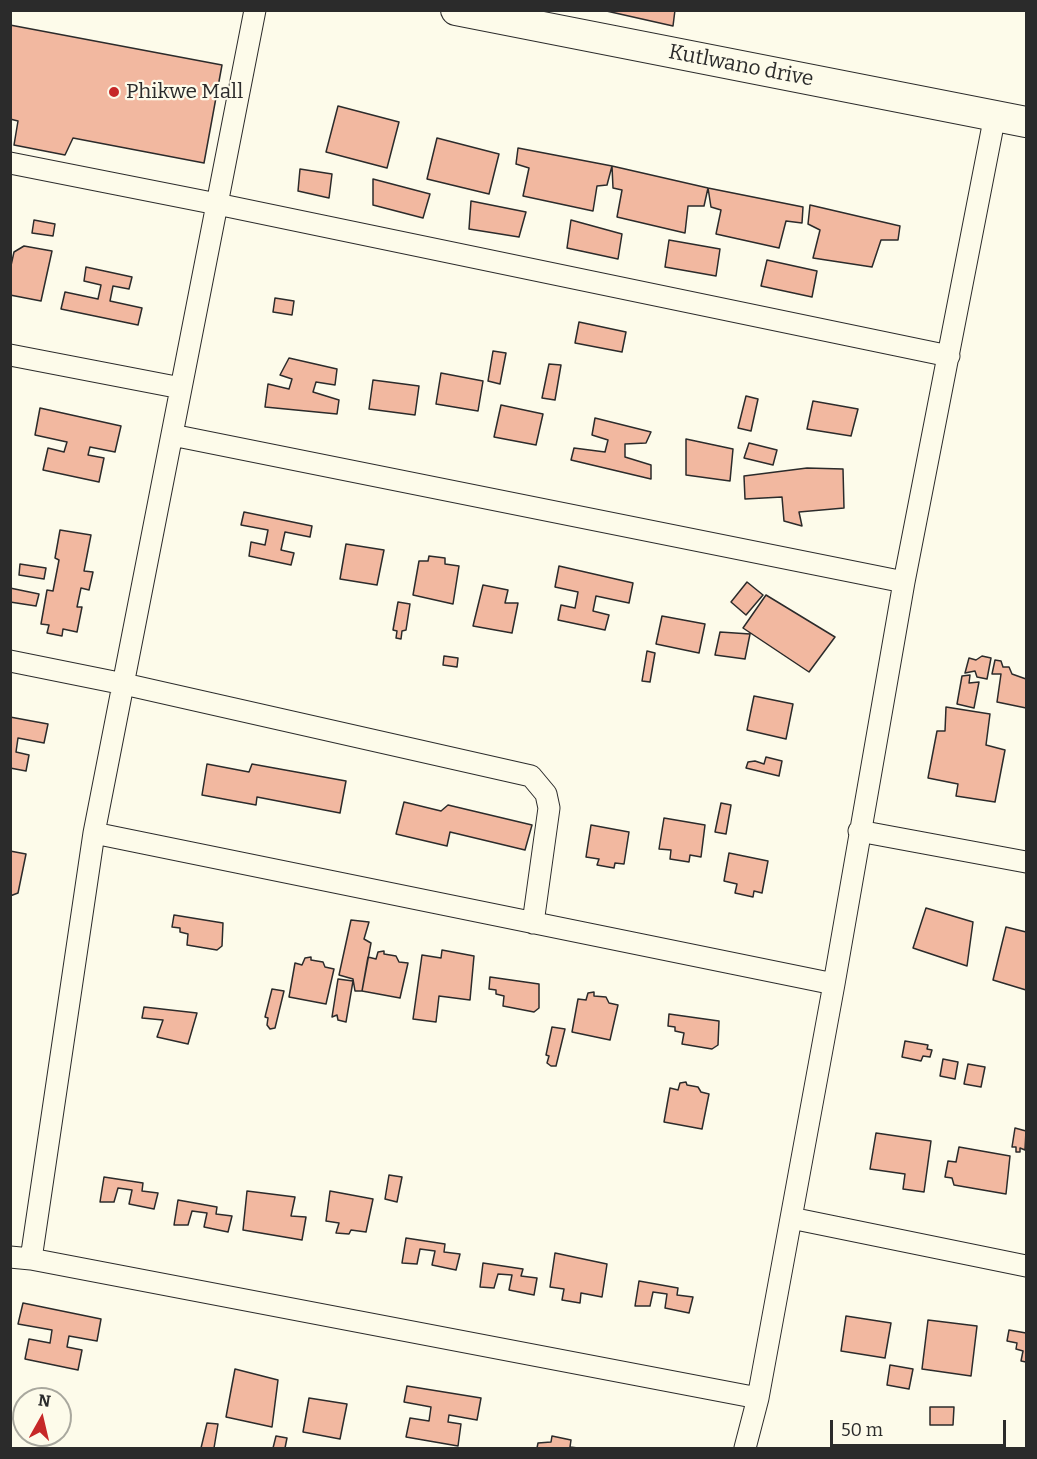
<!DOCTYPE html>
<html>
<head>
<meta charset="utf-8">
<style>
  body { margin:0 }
  #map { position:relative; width:1037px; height:1459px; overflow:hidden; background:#fdfbea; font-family:Bitter,serif }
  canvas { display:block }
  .frame { position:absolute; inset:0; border:12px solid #2b2b2b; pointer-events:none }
  .north { position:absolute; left:12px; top:1387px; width:60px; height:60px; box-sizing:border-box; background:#fdfbea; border:2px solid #a9a89e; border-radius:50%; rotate:8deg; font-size:16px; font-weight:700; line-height:24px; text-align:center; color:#2b2b2b }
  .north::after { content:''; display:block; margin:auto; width:21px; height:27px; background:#c62828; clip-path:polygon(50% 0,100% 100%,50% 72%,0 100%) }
  .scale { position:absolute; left:830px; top:1420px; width:176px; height:27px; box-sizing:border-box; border:3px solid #2b2b2b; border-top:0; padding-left:8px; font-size:18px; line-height:21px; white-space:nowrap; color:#2b2b2b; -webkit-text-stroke:4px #fdfbea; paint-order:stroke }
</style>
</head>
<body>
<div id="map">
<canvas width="1037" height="1459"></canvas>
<div class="frame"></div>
<div class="north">N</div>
<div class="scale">50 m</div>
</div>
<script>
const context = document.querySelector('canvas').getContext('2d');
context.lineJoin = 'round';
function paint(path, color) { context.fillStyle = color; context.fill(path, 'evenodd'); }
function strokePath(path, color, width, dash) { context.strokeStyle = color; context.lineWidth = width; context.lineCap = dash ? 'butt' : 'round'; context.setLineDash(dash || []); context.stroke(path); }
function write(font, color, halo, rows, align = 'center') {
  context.font = font + ' Bitter,serif'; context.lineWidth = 4.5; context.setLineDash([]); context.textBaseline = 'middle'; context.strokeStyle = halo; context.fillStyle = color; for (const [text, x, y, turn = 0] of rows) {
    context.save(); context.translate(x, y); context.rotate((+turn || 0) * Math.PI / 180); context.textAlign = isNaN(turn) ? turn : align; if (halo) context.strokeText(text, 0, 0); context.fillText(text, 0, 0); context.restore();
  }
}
const building = new Path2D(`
  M 602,10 L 675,10 L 673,26 Z
  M 10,25 L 222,65 L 204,163 L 73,138 L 65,155 L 14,145 L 18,121 L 10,119 Z
  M 338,106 L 399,122 L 387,168 L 326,152 Z
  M 437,138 L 499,154 L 489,194 L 427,179 Z
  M 518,148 L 612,166 L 607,185 L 597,186 L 593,211 L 523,196 L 529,168 L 516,164 Z
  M 612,166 L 708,188 L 704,206 L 688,206 L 685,233 L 617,217 L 622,190 L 613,188 Z
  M 300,169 L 332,174 L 329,198 L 298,191 Z
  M 373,179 L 430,194 L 423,218 L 373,205 Z
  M 708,188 L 803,207 L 802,223 L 786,221 L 779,248 L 716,234 L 721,210 L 711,207 Z
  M 471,201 L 526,212 L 519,237 L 469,229 Z
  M 810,205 L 900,226 L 898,240 L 881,240 L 872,267 L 813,258 L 820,230 L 808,224 Z
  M 34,220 L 55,224 L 53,236 L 32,233 Z
  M 571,220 L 622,234 L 618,259 L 567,248 Z
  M 669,240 L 720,249 L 716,276 L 665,267 Z
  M 24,246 L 52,251 L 41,301 L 10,295 L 10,270 L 14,252 Z
  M 767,260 L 817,271 L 812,297 L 761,286 Z
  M 86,267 L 132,277 L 129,289 L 113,286 L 110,301 L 142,308 L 138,325 L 61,309 L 65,292 L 98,299 L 101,285 L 84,281 Z
  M 275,298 L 294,301 L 292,315 L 273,312 Z
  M 579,322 L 626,332 L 622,352 L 575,343 Z
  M 493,351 L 506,353 L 500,384 L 488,381 Z
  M 289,358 L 337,369 L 335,385 L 316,382 L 313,392 L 339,400 L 337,414 L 265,407 L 268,384 L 289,389 L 292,379 L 280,375 Z
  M 549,364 L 561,365 L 555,400 L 542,398 Z
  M 441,373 L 483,381 L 478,411 L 436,404 Z
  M 373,380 L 419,386 L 415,415 L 369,409 Z
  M 746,396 L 758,399 L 751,431 L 738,428 Z
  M 813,401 L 858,409 L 851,436 L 807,429 Z
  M 501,405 L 543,414 L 536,445 L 494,437 Z
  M 40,408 L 121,426 L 115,452 L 90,447 L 88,455 L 104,458 L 99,482 L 43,470 L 48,448 L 64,452 L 67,442 L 35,435 Z
  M 595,418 L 651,432 L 646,443 L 625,444 L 625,457 L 651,465 L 651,479 L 571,460 L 574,448 L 605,452 L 608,440 L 592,435 Z
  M 686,439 L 733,449 L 730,481 L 686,475 Z
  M 749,443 L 777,450 L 773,465 L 744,458 Z
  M 807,468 L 843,469 L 844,508 L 799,512 L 802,526 L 784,521 L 782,497 L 745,499 L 744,476 Z
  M 244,512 L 312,526 L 310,537 L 285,532 L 281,550 L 294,553 L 291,565 L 249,556 L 251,542 L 265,545 L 268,530 L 241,525 Z
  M 60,530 L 91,535 L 84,571 L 93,572 L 89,590 L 81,588 L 77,607 L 82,607 L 77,632 L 63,629 L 62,636 L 47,633 L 49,625 L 41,624 L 47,590 L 53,591 L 59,560 L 55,558 Z
  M 346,544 L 384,550 L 377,585 L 340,579 Z
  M 429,556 L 445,558 L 445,564 L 459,566 L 453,604 L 413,595 L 419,561 L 428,561 Z
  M 20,564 L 46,568 L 44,579 L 19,575 Z
  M 559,566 L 633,583 L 629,603 L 596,596 L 593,611 L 609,615 L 605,630 L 558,620 L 561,605 L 575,608 L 578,592 L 555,587 Z
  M 747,582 L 763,595 L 746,615 L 731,602 Z
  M 483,585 L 508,590 L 505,603 L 518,603 L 512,633 L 473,626 Z
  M 10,588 L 39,594 L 36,606 L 10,602 Z
  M 766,595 L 835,637 L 809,672 L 743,628 Z
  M 398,602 L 410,604 L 406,630 L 402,631 L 401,639 L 396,638 L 397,631 L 393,630 Z
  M 662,616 L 705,624 L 699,653 L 656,644 Z
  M 720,632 L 750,634 L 745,659 L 715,655 Z
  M 647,651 L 655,653 L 650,682 L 642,681 Z
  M 444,656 L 458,658 L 457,667 L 443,665 Z
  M 982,656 L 991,658 L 987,679 L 977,677 L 975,671 L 965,673 L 969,658 L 976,660 Z
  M 995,660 L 1001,661 L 1003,667 L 1009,667 L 1012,674 L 1026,679 L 1026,708 L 997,702 L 1001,674 L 992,674 Z
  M 970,675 L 969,683 L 979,682 L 974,708 L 957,704 L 962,676 Z
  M 754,696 L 793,704 L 786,739 L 747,730 Z
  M 946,707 L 990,714 L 986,745 L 1005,750 L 995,802 L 956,796 L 958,784 L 928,778 L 937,731 L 945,731 Z
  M 10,717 L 48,724 L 44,743 L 18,738 L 16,752 L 29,755 L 26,771 L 10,768 Z
  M 766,757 L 782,761 L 779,776 L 746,768 L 748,762 L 755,761 L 764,764 Z
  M 207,764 L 249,772 L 252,764 L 346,781 L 340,813 L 257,797 L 256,805 L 202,795 Z
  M 404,802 L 441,811 L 448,805 L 532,825 L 525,850 L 450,832 L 447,846 L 396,834 Z
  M 721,803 L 731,805 L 726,834 L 715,832 Z
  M 664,818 L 705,825 L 701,857 L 690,855 L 689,862 L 670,859 L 671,850 L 659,849 Z
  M 591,825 L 629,832 L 624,864 L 615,863 L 614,868 L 597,865 L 599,859 L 586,857 Z
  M 10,851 L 26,854 L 18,893 L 10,896 Z
  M 729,853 L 768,861 L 762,893 L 754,891 L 753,897 L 735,893 L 737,884 L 724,881 Z
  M 926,908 L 973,922 L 967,966 L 913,948 Z
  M 174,915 L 223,923 L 222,946 L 217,950 L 187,945 L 188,934 L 180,932 L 180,928 L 172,927 Z
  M 351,920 L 369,922 L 364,939 L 371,943 L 362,991 L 355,991 L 353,979 L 339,975 Z
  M 1006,927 L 1026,932 L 1026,990 L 993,980 Z
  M 442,950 L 474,956 L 470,1000 L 439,996 L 436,1022 L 413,1019 L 422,955 L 441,958 Z
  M 384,951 L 384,954 L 396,956 L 399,962 L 408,963 L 400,998 L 362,991 L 368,957 L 376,959 L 378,952 Z
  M 311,957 L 311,960 L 323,962 L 325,967 L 334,969 L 326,1004 L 289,997 L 295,963 L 302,965 L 305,958 Z
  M 490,977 L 539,984 L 539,1008 L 534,1012 L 503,1006 L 504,996 L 496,994 L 496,990 L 489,989 Z
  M 338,979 L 353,981 L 346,1022 L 338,1020 L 337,1015 L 332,1017 Z
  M 272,989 L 284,991 L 275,1028 L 270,1029 L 267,1025 L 268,1018 L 265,1017 Z
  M 594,992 L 594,996 L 606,997 L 609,1003 L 618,1005 L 610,1040 L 572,1032 L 578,999 L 586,1000 L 588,993 Z
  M 144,1007 L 197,1013 L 188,1044 L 157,1037 L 163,1020 L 142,1018 Z
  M 669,1014 L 719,1021 L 718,1045 L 712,1049 L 682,1044 L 684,1033 L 675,1031 L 675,1027 L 668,1026 Z
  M 552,1027 L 565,1029 L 556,1066 L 551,1066 L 547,1063 L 549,1056 L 546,1055 Z
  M 905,1041 L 928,1045 L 927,1049 L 932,1050 L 930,1057 L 923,1056 L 921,1061 L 902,1057 Z
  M 943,1059 L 958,1062 L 955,1079 L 940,1076 Z
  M 968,1064 L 985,1067 L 981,1087 L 964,1084 Z
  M 686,1082 L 687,1085 L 698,1087 L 701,1092 L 709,1094 L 702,1129 L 664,1122 L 670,1088 L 678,1090 L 680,1083 Z
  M 1015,1128 L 1026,1131 L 1025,1150 L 1020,1148 L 1020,1152 L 1016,1152 L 1016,1147 L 1012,1147 Z
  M 876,1133 L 931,1141 L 924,1192 L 903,1189 L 905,1174 L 870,1169 Z
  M 959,1147 L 1010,1156 L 1006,1194 L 954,1185 L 952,1178 L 945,1177 L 948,1161 L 956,1162 Z
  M 389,1175 L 402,1177 L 397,1202 L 385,1199 Z
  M 104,1177 L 143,1183 L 142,1191 L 158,1193 L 154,1209 L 129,1204 L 132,1190 L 118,1188 L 114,1202 L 100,1202 Z
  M 247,1191 L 295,1197 L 291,1216 L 306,1217 L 302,1240 L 243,1230 Z
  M 330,1191 L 373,1199 L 366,1232 L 351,1230 L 349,1234 L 336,1233 L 339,1223 L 326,1221 Z
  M 178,1200 L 217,1207 L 216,1214 L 232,1216 L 228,1232 L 204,1227 L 207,1213 L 192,1211 L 188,1225 L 174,1225 Z
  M 406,1238 L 445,1244 L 444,1252 L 460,1254 L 456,1270 L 432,1265 L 435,1251 L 420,1249 L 417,1264 L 402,1263 Z
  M 555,1253 L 607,1264 L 602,1297 L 581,1293 L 580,1303 L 562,1300 L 564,1289 L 550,1287 Z
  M 483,1263 L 523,1269 L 521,1276 L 537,1278 L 534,1295 L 509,1290 L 512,1275 L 498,1274 L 494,1288 L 480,1287 Z
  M 639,1281 L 678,1288 L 677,1295 L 693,1297 L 689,1313 L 665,1308 L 667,1294 L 653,1292 L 650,1306 L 635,1306 Z
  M 23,1303 L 101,1319 L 97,1341 L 69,1336 L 67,1347 L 82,1350 L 78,1370 L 25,1359 L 29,1339 L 50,1343 L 52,1330 L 18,1324 Z
  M 846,1316 L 891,1323 L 885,1358 L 841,1351 Z
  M 928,1320 L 977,1326 L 971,1376 L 922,1369 Z
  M 1009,1330 L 1026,1333 L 1026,1362 L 1021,1361 L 1023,1351 L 1016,1349 L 1017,1343 L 1007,1341 Z
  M 890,1365 L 913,1369 L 909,1389 L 887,1385 Z
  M 235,1369 L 278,1380 L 272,1427 L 226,1417 Z
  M 407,1386 L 481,1398 L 477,1420 L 449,1415 L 448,1422 L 461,1424 L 458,1446 L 406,1437 L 410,1418 L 429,1421 L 431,1407 L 404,1402 Z
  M 309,1398 L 347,1404 L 340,1439 L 303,1432 Z
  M 930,1407 L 954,1407 L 953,1425 L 930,1425 Z
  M 207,1423 L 218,1424 L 214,1448 L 201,1448 Z
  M 276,1436 L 287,1438 L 285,1448 L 273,1448 Z
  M 552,1436 L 571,1440 L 570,1447 L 578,1448 L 537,1448 L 538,1443 L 551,1442 Z`);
const street = new Path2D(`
  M 10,163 L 217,204 L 949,356
  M 10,355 L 181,388
  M 172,435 L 904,582
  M 10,661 L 124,684 L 531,776 L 546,794 L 549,808 L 533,923
  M 859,831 L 1026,862
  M 94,833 L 834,984
  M 791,1218 L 1026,1266
  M 10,1257 L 31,1259 L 758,1398
  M 31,1259 L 94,833 L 255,10
  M 745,1448 L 758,1398 L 834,984 L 904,582 L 995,115`);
const secondary = new Path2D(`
  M 456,10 L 1026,122`);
const markers = [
  [114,92,6,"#c62828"]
];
const streetNames = [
  ["Kutlwano drive",741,66,11]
];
const poiNames = [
  ["Phikwe Mall",126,92]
];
paint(building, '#f2b8a0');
strokePath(building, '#2b2b2b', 1.5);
strokePath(street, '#2b2b2b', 23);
strokePath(secondary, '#2b2b2b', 32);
strokePath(street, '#fdfbea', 21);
strokePath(secondary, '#fdfbea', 30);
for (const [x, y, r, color] of markers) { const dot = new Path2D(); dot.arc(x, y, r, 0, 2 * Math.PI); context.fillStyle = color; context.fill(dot); strokePath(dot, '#fdfbea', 2); }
write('21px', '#2b2b2b', '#fdfbea', streetNames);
write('21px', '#2b2b2b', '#fdfbea', poiNames, 'left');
</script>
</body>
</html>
